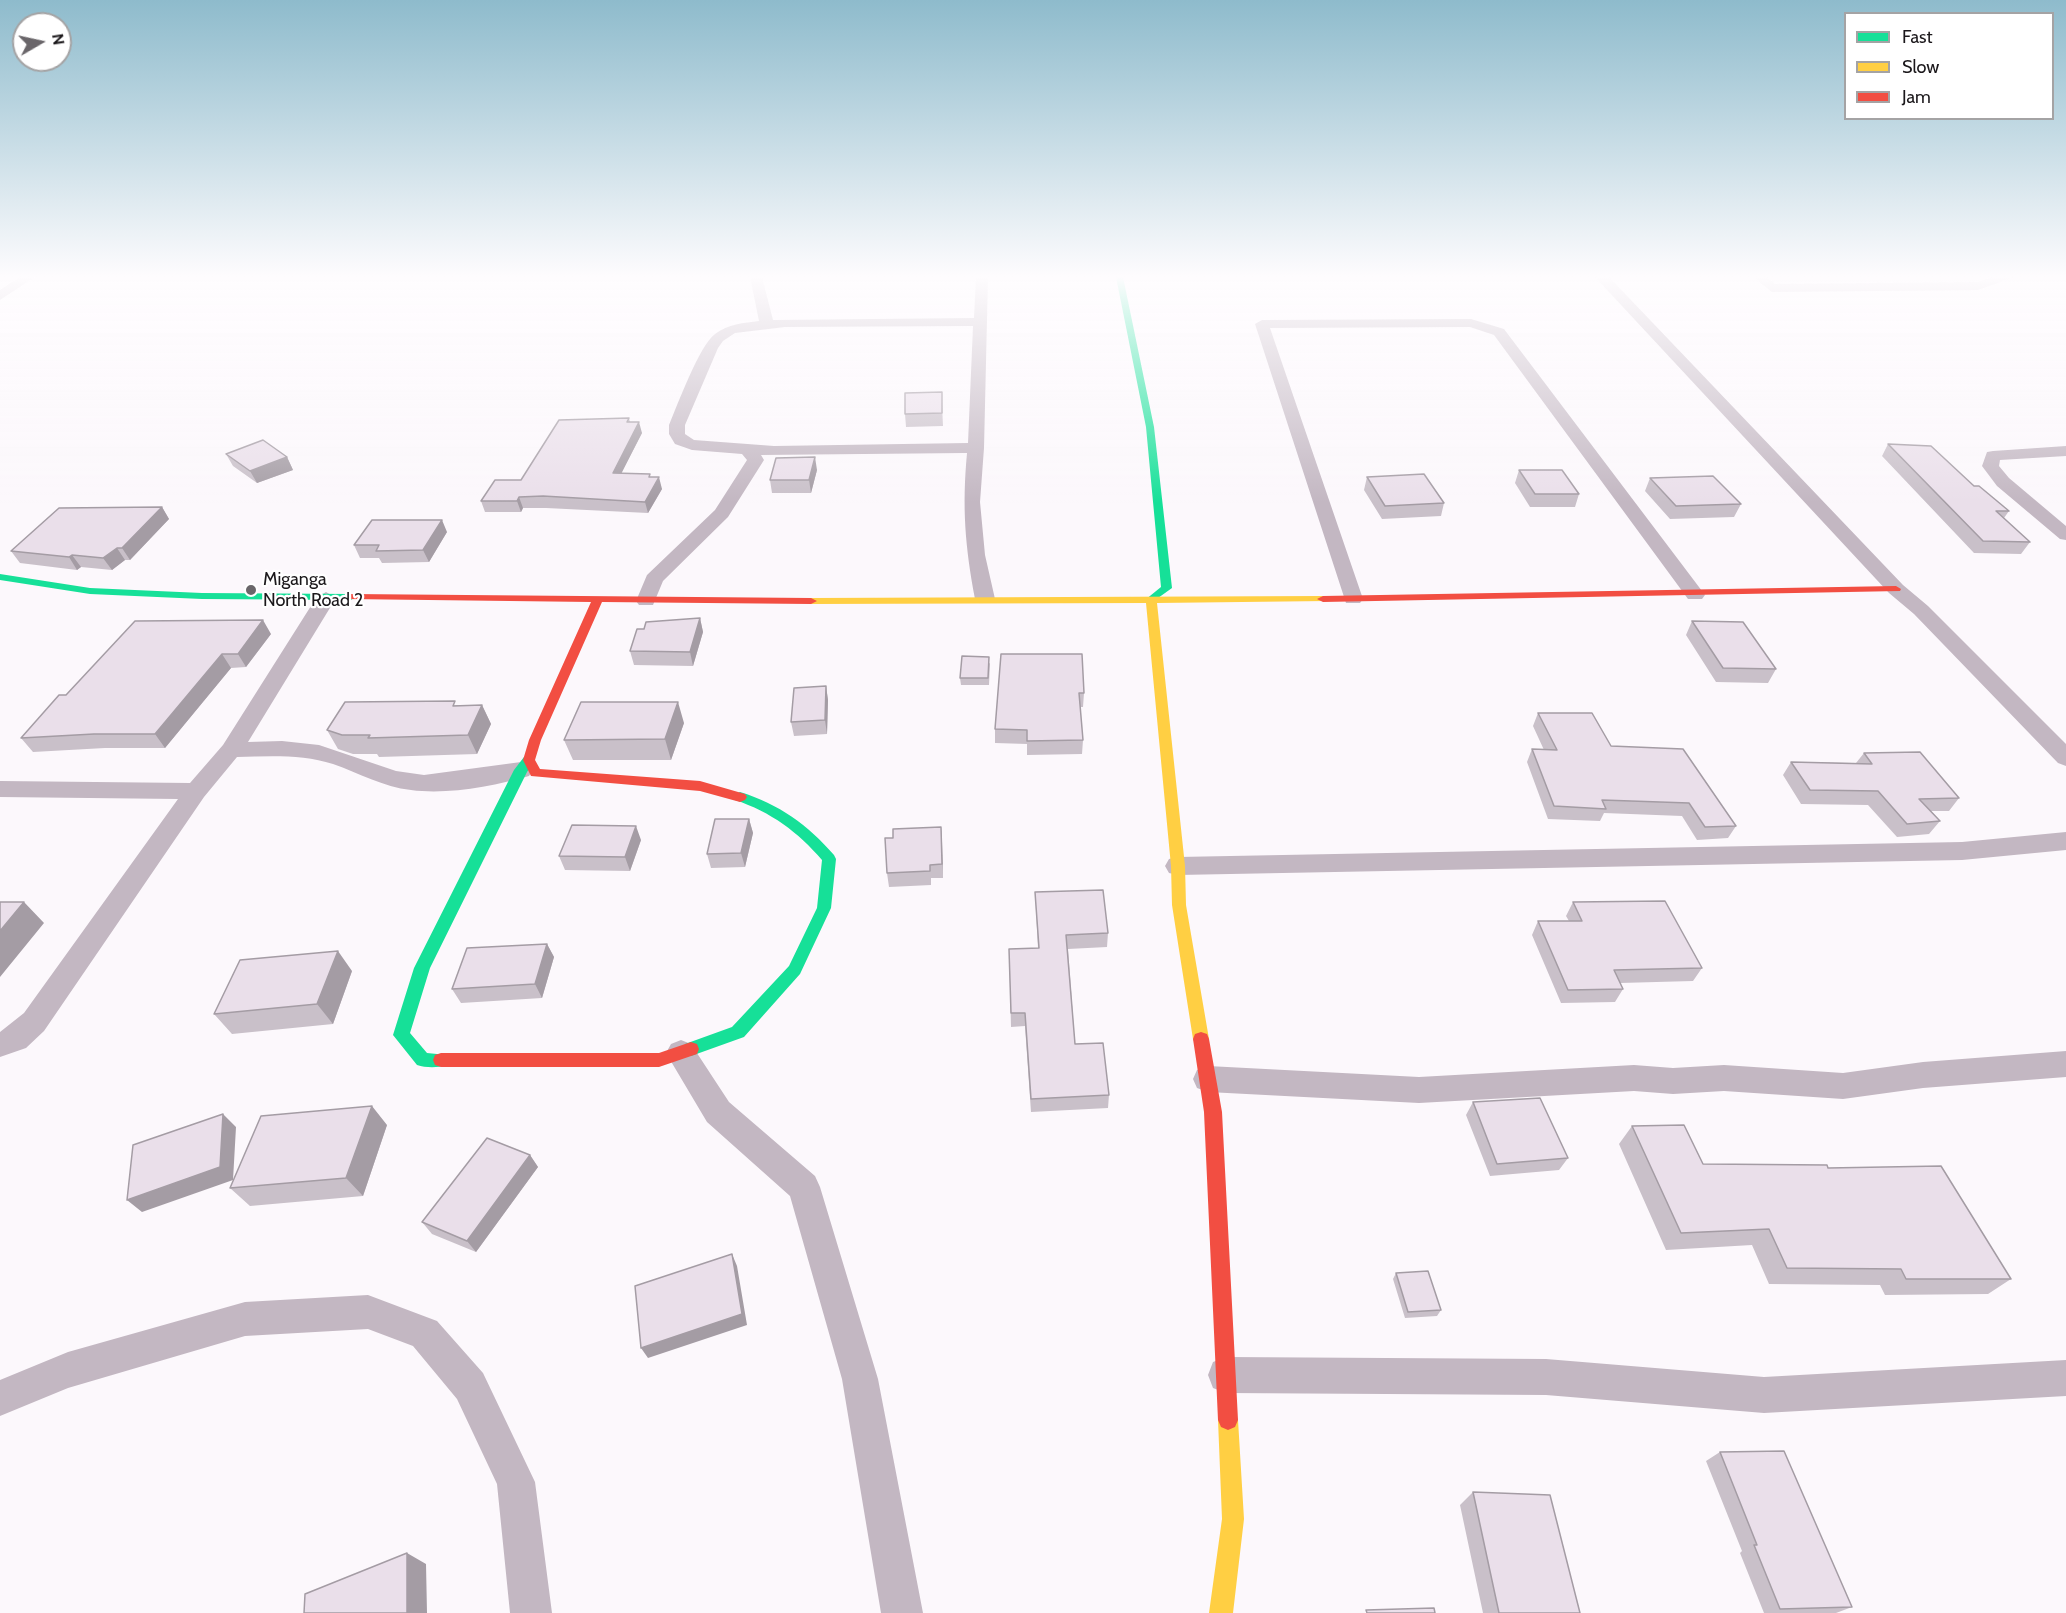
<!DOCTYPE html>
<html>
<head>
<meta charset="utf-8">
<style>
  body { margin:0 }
  #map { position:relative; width:2066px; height:1613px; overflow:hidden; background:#fcf8fc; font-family:Cabin,sans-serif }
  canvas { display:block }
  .legend { position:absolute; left:1844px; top:12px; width:210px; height:108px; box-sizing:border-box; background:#fff; border:2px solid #a4a3a4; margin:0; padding:8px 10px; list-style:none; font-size:18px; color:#1b181b }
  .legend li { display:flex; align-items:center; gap:12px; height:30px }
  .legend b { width:30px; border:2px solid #a4a3a4 }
  .north { position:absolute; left:12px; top:12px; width:60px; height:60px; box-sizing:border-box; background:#fff; border:2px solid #a4a3a4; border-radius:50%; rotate:81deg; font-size:16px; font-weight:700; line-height:24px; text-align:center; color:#1b181b }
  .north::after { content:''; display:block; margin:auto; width:21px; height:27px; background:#6a666a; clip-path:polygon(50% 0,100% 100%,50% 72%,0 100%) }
</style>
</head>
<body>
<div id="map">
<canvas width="2066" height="1613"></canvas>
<ul class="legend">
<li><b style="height:8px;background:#16e098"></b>Fast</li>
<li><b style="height:8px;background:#ffcf43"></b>Slow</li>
<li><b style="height:8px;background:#f24e42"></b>Jam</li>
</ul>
<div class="north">N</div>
</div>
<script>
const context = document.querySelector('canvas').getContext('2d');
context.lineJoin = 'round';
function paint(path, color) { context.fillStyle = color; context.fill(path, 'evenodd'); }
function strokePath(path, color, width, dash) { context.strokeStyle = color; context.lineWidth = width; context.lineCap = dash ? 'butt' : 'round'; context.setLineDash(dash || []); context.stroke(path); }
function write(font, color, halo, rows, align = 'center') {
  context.font = font + ' Cabin,sans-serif'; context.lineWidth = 4.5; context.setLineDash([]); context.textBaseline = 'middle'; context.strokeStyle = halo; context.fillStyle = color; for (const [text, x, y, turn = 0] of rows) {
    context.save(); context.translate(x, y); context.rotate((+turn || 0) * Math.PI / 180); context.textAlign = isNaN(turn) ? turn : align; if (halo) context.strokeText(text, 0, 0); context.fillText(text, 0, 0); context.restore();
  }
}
const street = new Path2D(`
  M 20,277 L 35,277 L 0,300 L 0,290 Z
  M 750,277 L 762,277 L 773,320 L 974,318 L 976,277 L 988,277 L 984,448 L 980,502 L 985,555 L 995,599 L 992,603 L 978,603 L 975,599 C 965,545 962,508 967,453 L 761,455 L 764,460 L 728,517 L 663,581 L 653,605 L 639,605 L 636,601 L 647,575 L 715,510 L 747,460 L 742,454 L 692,450 L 675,444 L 669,434 L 669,425 C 678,404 699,346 715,334 C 728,324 744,323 759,321 ZM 973,326 L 968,443 L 774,446 L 694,440 L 685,434 L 685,425 L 718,348 L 723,341 L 735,333 L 785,327 Z
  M 1595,277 L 1609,277 L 1903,585 L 1928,606 L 2066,744 L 2066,766 L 2058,763 L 1914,614 L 1889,593 Z
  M 1753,277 L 1767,277 L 1775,284 L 1977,282 L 1993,277 L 2014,277 L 1978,290 L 1772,292 Z
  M 1471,319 L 1504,329 L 1702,591 L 1705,595 L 1702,599 L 1688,599 L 1494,335 L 1470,327 L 1270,328 L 1363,599 L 1360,603 L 1346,603 L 1255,324 L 1262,320 Z
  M 2066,446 L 2066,456 L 2000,460 L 1999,466 L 2009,478 L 2066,526 L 2066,540 L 2060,539 L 1997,486 L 1982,466 L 1987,452 L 1993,451 Z
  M 326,592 L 336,598 L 248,742 L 282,741 L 319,745 L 396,771 L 424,775 L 521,762 L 529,764 L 533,770 L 529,776 C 494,786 448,795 411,790 C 383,787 359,773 333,764 C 303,754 269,756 237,757 L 204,797 L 44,1031 L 26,1048 L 0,1057 L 0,1032 L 24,1013 L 178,799 L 0,797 L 0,781 L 190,783 L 223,745 L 316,598 Z
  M 2066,832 L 2066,850 L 1962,860 L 1178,875 L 1169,873 L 1165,866 L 1169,859 L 1178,857 L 1962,842 Z
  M 681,1040 L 691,1044 L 729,1102 L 815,1176 L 820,1187 L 878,1379 L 923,1613 L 881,1613 L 842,1379 L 790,1196 L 707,1122 L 666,1053 L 671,1044 Z
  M 2066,1051 L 2066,1077 L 1923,1088 L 1843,1099 L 1724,1091 L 1673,1094 L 1634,1091 L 1419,1103 L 1208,1092 L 1197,1088 L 1193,1079 L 1197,1070 L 1208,1066 L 1419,1077 L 1634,1065 L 1673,1068 L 1724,1065 L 1843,1073 L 1923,1062 Z
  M 368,1295 L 437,1321 L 483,1373 L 535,1482 L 552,1613 L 510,1613 L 497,1484 L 457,1399 L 413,1346 L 368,1329 L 245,1336 L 68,1388 L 0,1416 L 0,1380 L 68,1352 L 245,1302 Z
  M 1226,1357 L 1546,1359 L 1764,1377 L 2066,1360 L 2066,1396 L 1764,1413 L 1546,1395 L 1226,1393 L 1213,1388 L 1208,1375 L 1213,1362 Z`);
const fast = new Path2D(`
  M 1116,277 L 1123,277 L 1154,427 L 1172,588 L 1151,603 L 1145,600 L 1161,587 L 1146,427 Z
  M 0,574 L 90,588 L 202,593 L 351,594 L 356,597 L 351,600 L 202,599 L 90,594 L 0,580 Z
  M 529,756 L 535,760 L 527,772 L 430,968 L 410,1033 L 427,1053 L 447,1055 L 449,1060 L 447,1065 C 438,1068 426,1068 417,1065 L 393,1035 L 414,968 L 514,770 L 524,757 Z
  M 740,792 C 779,804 808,825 834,855 L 836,859 L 831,908 L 800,974 L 744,1037 L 691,1056 L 685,1054 L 683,1049 L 685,1044 L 732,1027 L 789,966 L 817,908 L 822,860 C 798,832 771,812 735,800 L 733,797 L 735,794 Z`);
const slow = new Path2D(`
  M 1323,596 L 1327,597 L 1327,601 L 1157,603 L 1185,866 L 1186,905 L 1209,1039 L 1207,1044 L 1201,1046 L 1195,1044 L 1193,1039 L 1172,905 L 1171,866 L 1146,603 L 811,604 L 805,601 L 811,598 Z
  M 1228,1410 L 1235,1413 L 1238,1420 L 1244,1519 L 1233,1613 L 1209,1613 L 1222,1519 L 1218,1420 L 1221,1413 Z`);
const jam = new Path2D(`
  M 1896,586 L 1901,589 L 1900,591 L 1323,602 L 1317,599 L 1323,596 Z
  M 351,594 L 811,598 L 817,601 L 811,604 L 602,602 L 541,740 L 535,760 L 540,769 L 700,781 L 745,794 L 747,797 L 745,800 L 740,802 L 700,791 L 531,776 L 523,760 L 529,740 L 591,602 L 347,599 L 346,597 Z
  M 1201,1032 L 1207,1034 L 1209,1039 L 1222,1112 L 1238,1420 L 1235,1427 L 1228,1430 L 1221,1427 L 1218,1420 L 1204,1112 L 1193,1039 L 1195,1034 Z
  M 691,1042 L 697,1044 L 699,1049 L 697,1054 L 659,1067 L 441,1067 L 435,1065 L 433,1060 L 435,1055 L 441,1053 L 659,1053 Z`);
const wall = new Path2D(`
  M 942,404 L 943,426 L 906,427 L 905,414 Z
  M 629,418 L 630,422 L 642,433 L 621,473 L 651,477 L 662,489 L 648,513 L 546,508 L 523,508 L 521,512 L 485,512 L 481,501 L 521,480 Z
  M 1888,444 L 1974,486 L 2009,511 L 2004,518 L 2030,542 L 2021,554 L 1974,553 L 1882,456 Z
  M 226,454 L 287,457 L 293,470 L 257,483 L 233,466 Z
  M 817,470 L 811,493 L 772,493 L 770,480 Z
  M 1519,470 L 1579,494 L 1575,507 L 1530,507 L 1515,483 Z
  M 1367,477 L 1444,503 L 1441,516 L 1382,519 L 1364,490 Z
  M 1650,478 L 1741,504 L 1734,517 L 1670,519 L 1645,491 Z
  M 162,507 L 169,519 L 130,560 L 125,560 L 112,570 L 81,567 L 77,570 L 20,563 L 11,551 Z
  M 447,532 L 429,562 L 382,563 L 379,558 L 360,558 L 354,545 Z
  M 700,618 L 703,632 L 693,666 L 634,665 L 630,651 L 644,629 Z
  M 1692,621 L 1776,669 L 1768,683 L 1716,682 L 1686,635 Z
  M 271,634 L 246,667 L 231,668 L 165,748 L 105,748 L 33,752 L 21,738 L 66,695 Z
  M 1001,654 L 1084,693 L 1083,707 L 1080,707 L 1083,740 L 1082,754 L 1027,755 L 1027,744 L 995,743 L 995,729 Z
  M 990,663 L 989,685 L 961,685 L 960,678 Z
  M 826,686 L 828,700 L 827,734 L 794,736 L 791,722 Z
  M 457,705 L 482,705 L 491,724 L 477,754 L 379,757 L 377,754 L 353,754 L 338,749 L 327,730 Z
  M 1538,713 L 1611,746 L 1736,826 L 1728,838 L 1697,840 L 1682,816 L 1604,813 L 1600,821 L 1548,819 L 1527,762 L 1532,749 L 1544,750 L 1533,726 Z
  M 684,723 L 671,760 L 573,760 L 564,740 Z
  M 1864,753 L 1959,798 L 1949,811 L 1931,811 L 1940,821 L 1929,834 L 1897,837 L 1868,805 L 1801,804 L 1783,775 L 1791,762 L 1856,763 Z
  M 749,819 L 753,833 L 745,867 L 711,868 L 707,854 Z
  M 941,827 L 943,878 L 931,878 L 931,885 L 889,887 L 887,873 L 893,838 Z
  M 641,840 L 630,871 L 565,870 L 559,856 Z
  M 1035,892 L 1108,933 L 1107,947 L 1068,949 L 1075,1044 L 1109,1095 L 1108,1108 L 1031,1112 L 1025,1026 L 1011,1027 L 1009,949 L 1038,948 Z
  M 1573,902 L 1702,968 L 1693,981 L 1620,983 L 1623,989 L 1615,1002 L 1561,1003 L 1532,935 L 1538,921 L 1569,921 L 1566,916 Z
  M 547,944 L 554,957 L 542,998 L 461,1003 L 452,989 Z
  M 352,971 L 333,1024 L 232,1034 L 214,1014 Z
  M 1473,1102 L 1568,1158 L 1559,1170 L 1490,1176 L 1466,1115 Z
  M 387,1125 L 363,1196 L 250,1206 L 230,1188 Z
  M 1632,1126 L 1703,1164 L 1828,1168 L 2011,1279 L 1988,1294 L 1885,1295 L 1880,1285 L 1769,1284 L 1752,1245 L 1666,1250 L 1619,1144 Z
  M 530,1155 L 538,1167 L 476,1252 L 432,1234 L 422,1222 Z
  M 1396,1273 L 1441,1310 L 1437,1316 L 1405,1318 L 1393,1279 Z
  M 1720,1452 L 1852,1607 L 1836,1613 L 1764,1613 L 1740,1553 L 1742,1551 L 1706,1461 Z
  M 1473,1492 L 1580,1613 L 1483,1613 L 1460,1505 Z`);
const shadedWall = new Path2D(`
  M 639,422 L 642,433 L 616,484 L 613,473 Z
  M 287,457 L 293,470 L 257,483 L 250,471 Z
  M 815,457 L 817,470 L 811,493 L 809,480 Z
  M 659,477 L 662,489 L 648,513 L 645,502 Z
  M 519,497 L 523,508 L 521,512 L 517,501 Z
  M 162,507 L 169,519 L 130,560 L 122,548 Z
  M 442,520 L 447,532 L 429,562 L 423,550 Z
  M 117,548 L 125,560 L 112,570 L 103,558 Z
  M 72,555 L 81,567 L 77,570 L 69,557 Z
  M 700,618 L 703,632 L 693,666 L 690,652 Z
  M 263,620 L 271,634 L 246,667 L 238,654 Z
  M 222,654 L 231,668 L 165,748 L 155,734 Z
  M 826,686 L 828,700 L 827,734 L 825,720 Z
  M 678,702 L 684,723 L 671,760 L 665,739 Z
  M 482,705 L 491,724 L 477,754 L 468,735 Z
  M 749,819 L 753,833 L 745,867 L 741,853 Z
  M 636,826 L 641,840 L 630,871 L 625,857 Z
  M 941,827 L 942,841 L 943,878 L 942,864 Z
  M 24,902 L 44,923 L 0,977 L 0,931 Z
  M 547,944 L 554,957 L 542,998 L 535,984 Z
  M 338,951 L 352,971 L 333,1024 L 317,1004 Z
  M 372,1106 L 387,1125 L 363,1196 L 346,1178 Z
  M 223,1114 L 236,1127 L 233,1180 L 142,1212 L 127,1200 Z
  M 530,1155 L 538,1167 L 476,1252 L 467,1241 Z
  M 732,1254 L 737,1266 L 747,1325 L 648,1358 L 641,1348 Z
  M 407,1553 L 426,1564 L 427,1613 L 407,1613 Z`);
const building = new Path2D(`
  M 942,392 L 942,413 L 905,414 L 905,393 Z
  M 629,418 L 627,422 L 639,422 L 613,473 L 650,474 L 649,477 L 659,477 L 645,502 L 543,496 L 519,497 L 517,501 L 481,501 L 495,480 L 521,480 L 559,420 Z
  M 263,440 L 287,457 L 250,471 L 226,454 Z
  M 1888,444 L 1931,446 L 1974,486 L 1979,486 L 2009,511 L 1996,511 L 2030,542 L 1983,541 Z
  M 815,457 L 809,480 L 770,480 L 776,458 Z
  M 1519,470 L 1562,470 L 1579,494 L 1535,494 Z
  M 1424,474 L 1444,503 L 1385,506 L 1367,477 Z
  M 1713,476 L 1741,504 L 1676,506 L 1650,478 Z
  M 162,507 L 122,548 L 117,548 L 103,558 L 72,555 L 69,557 L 11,551 L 59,508 Z
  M 372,520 L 442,520 L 423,550 L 376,551 L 379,545 L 354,545 Z
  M 700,618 L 690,652 L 630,651 L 637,629 L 644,629 L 646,622 Z
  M 263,620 L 238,654 L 222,654 L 155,734 L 94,734 L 21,738 L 59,695 L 66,695 L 135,621 Z
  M 1692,621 L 1743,622 L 1776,669 L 1723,668 Z
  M 1001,654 L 1082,654 L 1084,693 L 1079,693 L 1083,740 L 1027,741 L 1027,730 L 995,729 Z
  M 962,656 L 989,657 L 988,678 L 960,678 Z
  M 826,686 L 825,720 L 791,722 L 794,688 Z
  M 455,701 L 453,706 L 482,705 L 468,735 L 368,738 L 370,735 L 342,735 L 327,730 L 345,702 Z
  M 581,702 L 678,702 L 665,739 L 564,740 Z
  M 1538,713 L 1592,713 L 1611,746 L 1683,749 L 1736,826 L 1705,827 L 1689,803 L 1602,800 L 1606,809 L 1554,806 L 1532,749 L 1557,750 Z
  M 1920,752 L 1959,798 L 1919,799 L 1940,821 L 1907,824 L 1878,791 L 1810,790 L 1791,762 L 1872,764 L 1864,753 Z
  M 715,819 L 749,819 L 741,853 L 707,854 Z
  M 572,825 L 636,826 L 625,857 L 559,856 Z
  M 941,827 L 942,864 L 930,865 L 930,871 L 887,873 L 885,838 L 893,838 L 893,829 Z
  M 1103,890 L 1108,933 L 1066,935 L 1075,1044 L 1103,1043 L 1109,1095 L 1031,1099 L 1025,1013 L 1011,1013 L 1009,949 L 1039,948 L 1035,892 Z
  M 1665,901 L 1702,968 L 1614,970 L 1623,989 L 1568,990 L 1538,921 L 1582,921 L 1573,902 Z
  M 0,902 L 24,902 L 0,931 Z
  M 547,944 L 535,984 L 452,989 L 467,948 Z
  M 338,951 L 317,1004 L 214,1014 L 240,960 Z
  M 1540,1098 L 1568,1158 L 1497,1164 L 1473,1102 Z
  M 372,1106 L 346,1178 L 230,1188 L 261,1116 Z
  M 223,1114 L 220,1167 L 127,1200 L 133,1145 Z
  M 1684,1125 L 1703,1164 L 1827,1165 L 1828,1168 L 1941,1166 L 2011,1279 L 1906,1279 L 1901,1269 L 1787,1268 L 1769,1229 L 1681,1233 L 1632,1126 Z
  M 487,1138 L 530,1155 L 467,1241 L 422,1222 Z
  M 732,1254 L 742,1314 L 641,1348 L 635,1286 Z
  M 1428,1271 L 1441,1310 L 1408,1312 L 1396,1273 Z
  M 1784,1451 L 1852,1607 L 1780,1609 L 1754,1545 L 1757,1545 L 1720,1452 Z
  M 1473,1492 L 1550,1495 L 1580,1613 L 1499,1613 Z
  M 407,1553 L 407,1613 L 304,1613 L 305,1594 Z
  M 1434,1608 L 1435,1613 L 1367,1613 L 1366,1610 Z`);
const markers = [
  [251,590,6,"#6a666a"]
];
const poiNames = [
  ["Miganga",263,580],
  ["North Road 2",263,601]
];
paint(street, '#c3b7c2');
paint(fast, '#16e098');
paint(slow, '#ffcf43');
paint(jam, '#f24e42');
paint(wall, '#c9c0c9');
paint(shadedWall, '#a49ca4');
paint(building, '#eadfea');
strokePath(building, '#a49ca4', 1.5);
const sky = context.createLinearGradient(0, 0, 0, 503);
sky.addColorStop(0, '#8ebbcc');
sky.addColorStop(0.55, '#fefcfe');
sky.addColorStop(1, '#fefcfe00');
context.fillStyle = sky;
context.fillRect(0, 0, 2066, 503);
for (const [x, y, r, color] of markers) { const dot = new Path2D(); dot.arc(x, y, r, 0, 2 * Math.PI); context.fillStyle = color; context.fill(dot); strokePath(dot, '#fff', 2); }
write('18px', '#1b181b', '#fff', poiNames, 'left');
</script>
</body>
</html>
